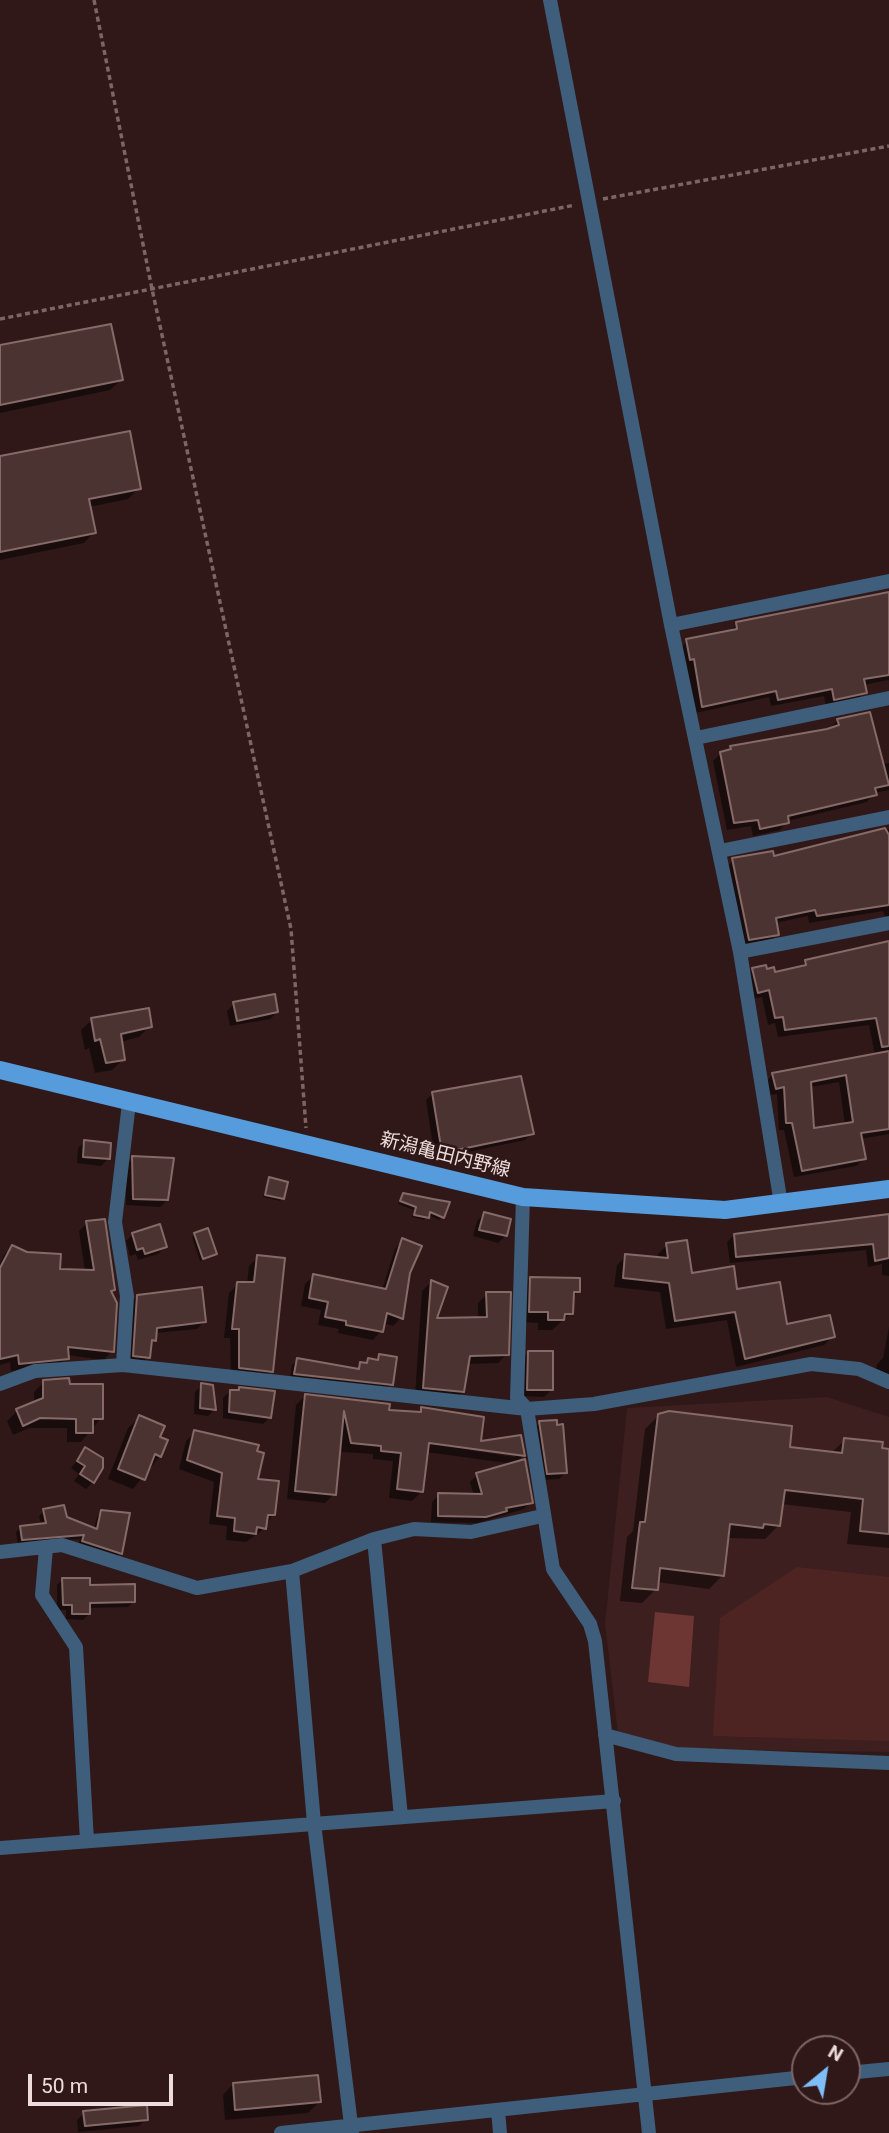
<!DOCTYPE html>
<html>
<head>
<meta charset="utf-8">
<style>
  body { margin:0 }
  #map { position:relative; width:889px; height:2133px; overflow:hidden; background:#2f1817; font-family:Roboto,sans-serif }
  canvas { display:block }
  .north { position:absolute; left:791px; top:2035px; width:70px; height:70px; box-sizing:border-box; background:#2f1817; border:2px solid #7b6665; border-radius:50%; rotate:30deg; font-size:19px; font-weight:700; line-height:28px; text-align:center; color:#eddcdb }
  .north::after { content:''; display:block; margin:auto; width:24px; height:32px; background:#7fbdf9; clip-path:polygon(50% 0,100% 100%,50% 72%,0 100%) }
  .scale { position:absolute; left:28px; top:2074px; width:145px; height:32px; box-sizing:border-box; border:4px solid #eddcdb; border-top:0; padding-left:9px; font-size:21px; line-height:24px; white-space:nowrap; color:#eddcdb; -webkit-text-stroke:5px #2f1817; paint-order:stroke }
</style>
</head>
<body>
<div id="map">
<canvas width="889" height="2133"></canvas>
<div class="north">N</div>
<div class="scale">50 m</div>
</div>
<script>
const context = document.querySelector('canvas').getContext('2d');
context.lineJoin = 'round';
function paint(path, color) { context.fillStyle = color; context.fill(path, 'evenodd'); }
function strokePath(path, color, width, dash) { context.strokeStyle = color; context.lineWidth = width; context.lineCap = dash ? 'butt' : 'round'; context.setLineDash(dash || []); context.stroke(path); }
function write(font, color, halo, rows, align = 'center') {
  context.font = font + ' Roboto,"Noto Sans JP",sans-serif'; context.lineWidth = 5; context.setLineDash([]); context.textBaseline = 'middle'; context.strokeStyle = halo; context.fillStyle = color; for (const [text, x, y, turn = 0] of rows) {
    context.save(); context.translate(x, y); context.rotate((+turn || 0) * Math.PI / 180); context.textAlign = isNaN(turn) ? turn : align; if (halo) context.strokeText(text, 0, 0); context.fillText(text, 0, 0); context.restore();
  }
}
const built = new Path2D(`
  M 827,1397 L 889,1417 L 889,1752 L 659,1749 L 618,1734 L 605,1624 L 627,1408 Z`);
const green = new Path2D(`
  M 797,1567 L 889,1577 L 889,1741 L 713,1736 L 720,1618 Z`);
const water = new Path2D(`
  M 655,1612 L 694,1616 L 689,1687 L 648,1682 Z`);
const shadow = new Path2D(`
  M 0,347 L 121,380 L 110,390 L 0,413 Z
  M 0,458 L 139,488 L 128,499 L 89,507 L 94,532 L 84,543 L 0,560 Z
  M 889,595 L 889,680 L 863,685 L 865,692 L 857,700 L 826,706 L 824,696 L 771,706 L 769,697 L 695,713 L 680,649 L 687,641 L 729,632 L 737,624 Z
  M 838,720 L 881,764 L 889,763 L 889,790 L 874,793 L 867,802 L 787,821 L 780,830 L 753,836 L 751,826 L 727,830 L 713,761 L 721,753 L 731,748 L 830,728 Z
  M 889,829 L 889,926 L 883,911 L 809,923 L 808,916 L 775,923 L 777,934 L 770,942 L 742,947 L 726,868 L 733,860 L 772,858 L 811,851 L 816,845 Z
  M 889,936 L 889,1134 L 860,1139 L 864,1159 L 856,1166 L 794,1177 L 784,1130 L 779,1130 L 777,1094 L 768,1095 L 766,1082 L 773,1074 L 875,1055 L 869,1025 L 778,1037 L 775,1023 L 768,1025 L 762,997 L 750,999 L 746,977 L 753,969 L 774,974 L 799,968 L 806,961 L 889,943 ZM 839,1082 L 845,1125 L 813,1130 L 810,1087 Z
  M 234,1004 L 277,1012 L 270,1019 L 230,1026 L 227,1011 Z
  M 92,1020 L 150,1026 L 139,1037 L 120,1042 L 123,1059 L 112,1070 L 95,1073 L 89,1048 L 85,1050 L 81,1030 Z
  M 433,1093 L 532,1133 L 525,1140 L 435,1159 L 426,1100 Z
  M 85,1141 L 108,1159 L 101,1166 L 77,1163 L 78,1148 Z
  M 133,1158 L 167,1200 L 160,1207 L 126,1205 L 126,1165 Z
  M 270,1179 L 283,1198 L 280,1201 L 263,1197 Z
  M 403,1195 L 442,1217 L 439,1220 L 428,1215 L 424,1220 L 412,1217 L 414,1210 L 398,1204 Z
  M 484,1214 L 509,1220 L 505,1236 L 498,1243 L 473,1236 L 477,1221 Z
  M 867,1219 L 871,1245 L 889,1246 L 889,1282 L 889,1276 L 882,1275 L 882,1264 L 868,1267 L 866,1250 L 730,1263 L 727,1242 L 734,1235 Z
  M 87,1223 L 109,1293 L 112,1351 L 104,1360 L 67,1355 L 59,1367 L 11,1371 L 10,1362 L 0,1365 L 0,1263 L 4,1255 L 12,1247 L 58,1270 L 85,1271 L 79,1231 Z
  M 133,1234 L 165,1247 L 158,1254 L 138,1260 L 136,1254 L 130,1256 L 126,1241 Z
  M 195,1234 L 215,1254 L 212,1256 L 200,1261 L 192,1237 Z
  M 403,1240 L 408,1272 L 401,1318 L 393,1326 L 383,1323 L 381,1331 L 373,1340 L 338,1333 L 339,1329 L 318,1325 L 321,1310 L 301,1306 L 305,1284 L 314,1276 L 382,1290 L 395,1249 Z
  M 667,1245 L 690,1275 L 736,1291 L 786,1326 L 833,1336 L 824,1345 L 736,1367 L 727,1320 L 666,1329 L 660,1292 L 614,1287 L 617,1265 L 626,1256 L 659,1259 L 658,1254 Z
  M 258,1257 L 271,1371 L 262,1380 L 231,1376 L 230,1338 L 224,1338 L 229,1293 L 238,1284 L 247,1284 L 249,1266 Z
  M 531,1278 L 578,1292 L 572,1298 L 571,1313 L 552,1330 L 538,1330 L 538,1323 L 519,1322 L 520,1289 Z
  M 431,1282 L 434,1320 L 478,1319 L 478,1303 L 487,1294 L 507,1354 L 498,1363 L 467,1364 L 463,1392 L 454,1401 L 415,1396 L 422,1291 Z
  M 137,1296 L 204,1322 L 197,1329 L 155,1333 L 148,1357 L 141,1364 L 127,1363 L 130,1304 Z
  M 889,1327 L 889,1381 L 874,1376 L 877,1364 L 883,1358 Z
  M 529,1352 L 551,1390 L 544,1397 L 521,1396 L 522,1359 Z
  M 380,1356 L 391,1384 L 386,1389 L 290,1379 L 292,1365 L 298,1360 L 354,1370 Z
  M 44,1382 L 68,1386 L 101,1418 L 81,1442 L 67,1442 L 67,1428 L 29,1428 L 13,1435 L 7,1421 L 17,1411 L 34,1403 L 34,1392 Z
  M 202,1385 L 215,1409 L 208,1416 L 194,1414 L 195,1392 Z
  M 240,1389 L 270,1417 L 263,1424 L 223,1418 L 223,1398 L 230,1391 Z
  M 305,1396 L 388,1405 L 387,1412 L 417,1414 L 422,1409 L 482,1419 L 478,1443 L 520,1437 L 523,1456 L 514,1464 L 426,1452 L 421,1492 L 412,1501 L 389,1498 L 393,1461 L 373,1459 L 373,1454 L 342,1452 L 339,1442 L 334,1494 L 325,1503 L 287,1499 L 296,1405 ZM 469,1447 L 515,1453 L 515,1457 L 469,1450 Z
  M 659,1415 L 788,1449 L 830,1454 L 845,1440 L 889,1451 L 889,1548 L 847,1544 L 851,1512 L 781,1504 L 779,1525 L 765,1539 L 727,1538 L 723,1575 L 709,1589 L 657,1582 L 656,1589 L 642,1603 L 620,1601 L 627,1537 L 633,1531 L 645,1429 Z
  M 139,1418 L 160,1456 L 133,1489 L 108,1479 L 128,1428 Z
  M 540,1423 L 565,1473 L 559,1479 L 542,1480 L 533,1429 Z
  M 195,1432 L 256,1480 L 273,1514 L 265,1528 L 246,1542 L 226,1540 L 227,1526 L 209,1524 L 214,1482 L 179,1469 L 186,1441 Z
  M 86,1450 L 93,1482 L 86,1489 L 74,1481 L 79,1474 L 71,1468 Z
  M 477,1475 L 531,1502 L 524,1509 L 478,1523 L 431,1522 L 432,1502 L 439,1495 L 474,1496 L 470,1482 Z
  M 44,1511 L 94,1529 L 97,1517 L 102,1512 L 120,1553 L 115,1558 L 78,1546 L 80,1539 L 18,1544 L 16,1532 L 21,1527 L 41,1525 L 39,1516 Z
  M 63,1579 L 88,1587 L 134,1601 L 128,1607 L 89,1608 L 89,1614 L 83,1620 L 66,1619 L 66,1610 L 57,1610 L 57,1585 Z
  M 233,2084 L 319,2102 L 308,2113 L 225,2120 L 223,2095 Z
  M 84,2113 L 146,2119 L 139,2126 L 78,2132 L 77,2120 Z`);
const building = new Path2D(`
  M 111,324 L 123,380 L 0,405 L 0,345 Z
  M 130,431 L 141,489 L 89,499 L 96,533 L 0,552 L 0,456 Z
  M 889,592 L 889,675 L 864,679 L 867,693 L 834,700 L 832,689 L 778,700 L 776,691 L 702,707 L 694,659 L 690,660 L 686,639 L 737,629 L 736,622 Z
  M 870,712 L 889,785 L 875,788 L 877,795 L 788,816 L 789,823 L 760,829 L 758,820 L 734,823 L 720,752 L 731,749 L 730,746 L 827,729 L 839,725 L 837,719 Z
  M 885,828 L 889,835 L 889,905 L 817,916 L 815,910 L 776,918 L 779,935 L 749,940 L 732,858 L 773,851 L 774,856 Z
  M 889,941 L 889,1046 L 882,1047 L 876,1018 L 785,1030 L 783,1017 L 775,1018 L 769,990 L 758,993 L 752,968 L 766,965 L 767,969 L 774,967 L 775,972 L 806,965 L 805,960 Z
  M 275,994 L 278,1012 L 237,1021 L 233,1002 Z
  M 149,1008 L 152,1027 L 121,1034 L 125,1060 L 106,1063 L 100,1039 L 95,1041 L 91,1018 Z
  M 889,1051 L 889,1129 L 861,1133 L 866,1159 L 802,1171 L 792,1123 L 786,1123 L 784,1087 L 776,1089 L 772,1073 ZM 846,1075 L 853,1122 L 814,1128 L 811,1082 Z
  M 521,1076 L 534,1134 L 442,1153 L 432,1092 Z
  M 84,1140 L 111,1143 L 110,1159 L 83,1157 Z
  M 132,1156 L 174,1158 L 168,1200 L 133,1199 Z
  M 269,1177 L 288,1182 L 284,1199 L 265,1195 Z
  M 403,1193 L 433,1199 L 450,1202 L 444,1218 L 430,1212 L 429,1218 L 414,1215 L 416,1207 L 400,1201 Z
  M 484,1212 L 511,1219 L 507,1236 L 479,1230 Z
  M 889,1214 L 889,1258 L 875,1261 L 873,1244 L 736,1257 L 734,1234 Z
  M 105,1219 L 115,1290 L 111,1291 L 117,1303 L 114,1352 L 68,1347 L 69,1359 L 19,1364 L 18,1355 L 0,1359 L 0,1268 L 12,1245 L 27,1252 L 61,1254 L 60,1269 L 94,1270 L 86,1221 Z
  M 160,1224 L 167,1247 L 145,1254 L 143,1248 L 137,1250 L 132,1233 Z
  M 208,1228 L 217,1254 L 203,1259 L 194,1233 Z
  M 402,1238 L 422,1246 L 410,1273 L 403,1319 L 387,1313 L 383,1332 L 346,1325 L 346,1321 L 325,1317 L 328,1302 L 309,1298 L 313,1274 L 386,1289 Z
  M 687,1240 L 692,1273 L 734,1266 L 737,1289 L 780,1282 L 787,1324 L 830,1315 L 835,1337 L 745,1359 L 735,1312 L 675,1321 L 669,1283 L 623,1278 L 625,1254 L 668,1258 L 666,1243 Z
  M 257,1255 L 285,1258 L 273,1372 L 239,1368 L 239,1329 L 232,1329 L 237,1282 L 254,1282 Z
  M 530,1277 L 580,1278 L 580,1292 L 574,1292 L 573,1314 L 565,1314 L 564,1320 L 548,1320 L 548,1312 L 529,1312 Z
  M 431,1280 L 448,1287 L 437,1318 L 487,1317 L 486,1292 L 511,1292 L 509,1355 L 470,1356 L 464,1392 L 423,1388 Z
  M 202,1287 L 206,1322 L 157,1328 L 156,1341 L 152,1340 L 150,1358 L 133,1356 L 137,1295 Z
  M 528,1351 L 553,1351 L 553,1390 L 527,1390 Z
  M 379,1354 L 397,1357 L 393,1385 L 294,1374 L 297,1358 L 359,1369 L 360,1362 L 367,1363 L 368,1358 L 378,1360 Z
  M 69,1378 L 70,1384 L 103,1384 L 103,1419 L 93,1419 L 93,1433 L 76,1433 L 76,1419 L 40,1418 L 23,1426 L 16,1409 L 43,1398 L 43,1380 Z
  M 201,1383 L 213,1385 L 216,1410 L 200,1408 Z
  M 239,1387 L 275,1391 L 271,1418 L 229,1412 L 230,1390 L 239,1390 Z
  M 305,1394 L 390,1404 L 389,1410 L 421,1412 L 421,1407 L 484,1417 L 481,1441 L 521,1435 L 525,1456 L 429,1443 L 423,1492 L 397,1489 L 401,1453 L 381,1451 L 381,1446 L 351,1443 L 344,1411 L 336,1495 L 295,1491 Z
  M 669,1411 L 792,1426 L 790,1447 L 842,1453 L 844,1438 L 883,1442 L 882,1448 L 889,1449 L 889,1534 L 860,1531 L 863,1499 L 785,1490 L 780,1526 L 764,1524 L 763,1528 L 730,1524 L 724,1576 L 660,1568 L 658,1590 L 632,1588 L 640,1522 L 645,1522 L 658,1414 Z
  M 139,1415 L 165,1426 L 160,1437 L 168,1440 L 161,1457 L 155,1454 L 145,1480 L 118,1469 Z
  M 557,1420 L 557,1425 L 563,1424 L 567,1473 L 547,1474 L 539,1421 Z
  M 194,1430 L 259,1445 L 257,1451 L 264,1453 L 258,1479 L 279,1481 L 275,1515 L 268,1515 L 266,1529 L 257,1527 L 256,1534 L 234,1531 L 235,1518 L 217,1516 L 222,1473 L 187,1460 Z
  M 85,1447 L 103,1458 L 103,1468 L 94,1483 L 80,1474 L 85,1466 L 77,1461 Z
  M 525,1459 L 533,1503 L 506,1508 L 507,1511 L 486,1517 L 438,1516 L 438,1493 L 482,1494 L 476,1473 Z
  M 64,1505 L 67,1517 L 97,1529 L 101,1510 L 130,1513 L 122,1554 L 82,1541 L 84,1535 L 22,1540 L 20,1526 L 46,1523 L 43,1509 Z
  M 62,1578 L 90,1578 L 90,1585 L 135,1584 L 135,1602 L 90,1603 L 90,1614 L 72,1614 L 72,1605 L 63,1605 Z
  M 318,2075 L 321,2102 L 235,2110 L 233,2083 Z
  M 147,2105 L 148,2120 L 85,2126 L 83,2111 Z`);
const path = new Path2D(`
  M 94,0 L 152,289 L 291,929 L 306,1128
  M 603,199 L 889,146
  M 0,319 L 575,205`);
const street = new Path2D(`
  M 550,0 L 671,625 L 740,952 L 781,1204
  M 671,625 L 889,581
  M 696,738 L 889,698
  M 720,851 L 889,817
  M 740,952 L 889,923
  M 523,1197 L 517,1398 L 527,1409 L 553,1569 L 590,1624 L 595,1641 L 649,2133
  M 123,1365 L 127,1296 L 115,1222 L 129,1103
  M 0,1384 L 35,1371 L 123,1365 L 527,1409 L 594,1404 L 811,1364 L 859,1369 L 889,1382
  M 374,1539 L 401,1817
  M 46,1548 L 42,1595 L 76,1647 L 87,1841
  M 0,1552 L 62,1545 L 197,1588 L 292,1571 L 374,1539 L 414,1529 L 471,1532 L 542,1516
  M 292,1571 L 314,1823 L 352,2133
  M 605,1735 L 676,1754 L 889,1763
  M 0,1848 L 614,1801
  M 847,2073 L 889,2069
  M 498,2110 L 500,2133
  M 281,2133 L 805,2077`);
const primary = new Path2D(`
  M 0,1070 L 523,1197 L 725,1210 L 889,1189`);
const streetNames = [
  ["新潟亀田内野線",445,1156,14]
];
paint(built, '#3c1f1e');
paint(green, '#4e2422');
paint(water, '#6d3633');
paint(shadow, '#0007');
paint(building, '#4b3331');
strokePath(building, '#866a67', 2);
strokePath(path, '#7b6665', 3.5, [5, 3.5]);
strokePath(street, '#3e5e7c', 14);
strokePath(primary, '#569bdb', 18);
write('19px', '#eddcdb', '#2f1817', streetNames);
</script>
</body>
</html>
